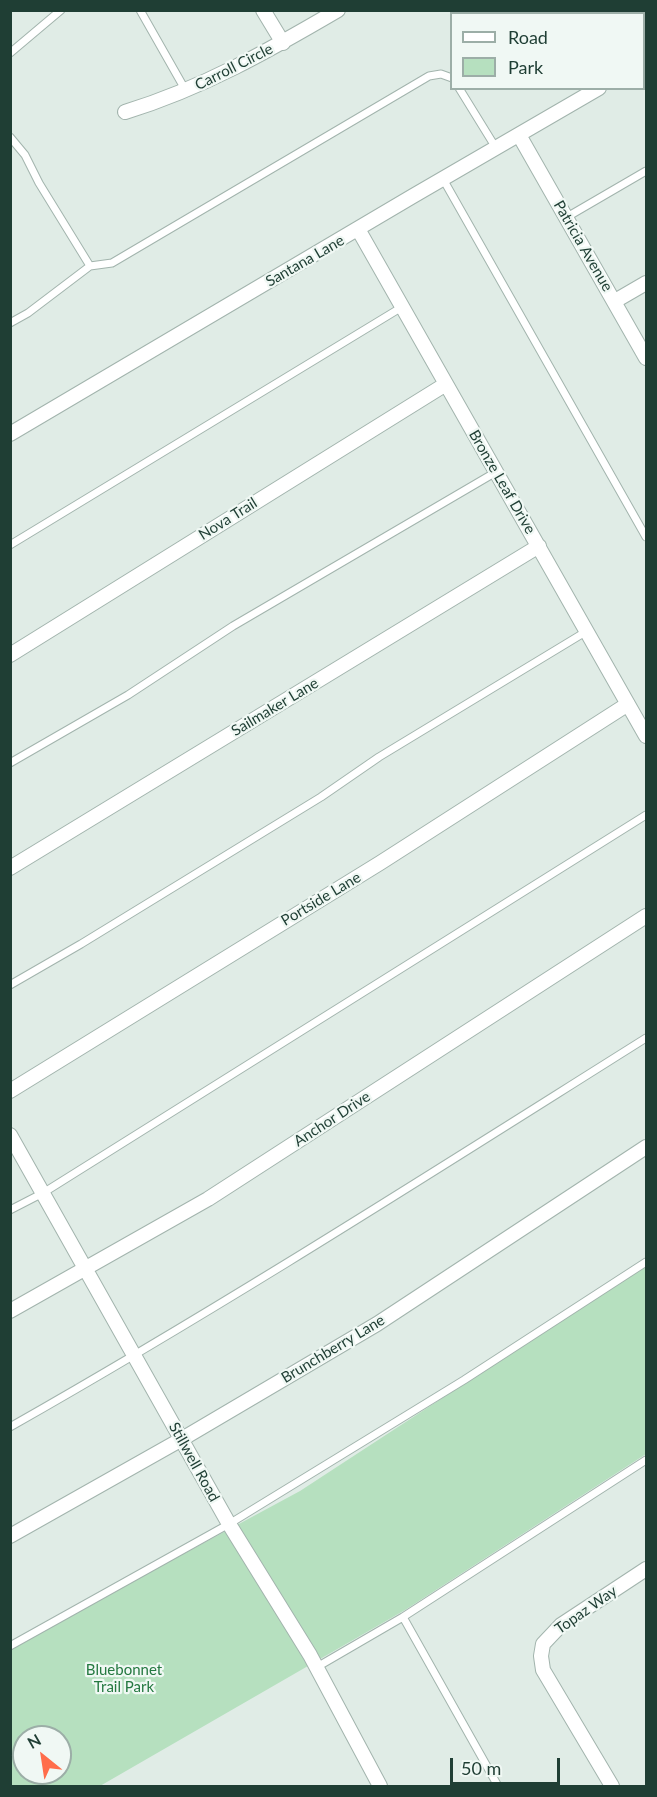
<!DOCTYPE html>
<html>
<head>
<meta charset="utf-8">
<style>
  body { margin:0 }
  #map { position:relative; width:657px; height:1797px; overflow:hidden; background:#e0ece6; font-family:Lato,sans-serif }
  canvas { display:block }
  .frame { position:absolute; inset:0; border:12px solid #1f3e34; pointer-events:none }
  .legend { position:absolute; left:450px; top:12px; width:195px; height:78px; box-sizing:border-box; background:#f0f8f4; border:2px solid #9caea7; margin:0; padding:8px 10px; list-style:none; font-size:18px; color:#1f3e34 }
  .legend li { display:flex; align-items:center; gap:12px; height:30px }
  .legend b { width:30px; border:2px solid #9caea7 }
  .north { position:absolute; left:12px; top:1725px; width:60px; height:60px; box-sizing:border-box; background:#f0f8f4; border:2px solid #9caea7; border-radius:50%; rotate:330deg; font-size:16px; font-weight:700; line-height:24px; text-align:center; color:#1f3e34 }
  .north::after { content:''; display:block; margin:auto; width:21px; height:27px; background:#ff6d4b; clip-path:polygon(50% 0,100% 100%,50% 72%,0 100%) }
  .scale { position:absolute; left:450px; top:1758px; width:110px; height:27px; box-sizing:border-box; border:3px solid #1f3e34; border-top:0; padding-left:8px; font-size:18px; line-height:21px; white-space:nowrap; color:#1f3e34; -webkit-text-stroke:4px #f0f8f4; paint-order:stroke }
</style>
</head>
<body>
<div id="map">
<canvas width="657" height="1797"></canvas>
<div class="frame"></div>
<ul class="legend">
<li><b style="height:8px;background:#fff"></b>Road</li>
<li><b style="height:16px;background:#b6e0bf"></b>Park</li>
</ul>
<div class="north">N</div>
<div class="scale">50 m</div>
</div>
<script>
const context = document.querySelector('canvas').getContext('2d');
context.lineJoin = 'round';
function paint(path, color) { context.fillStyle = color; context.fill(path, 'evenodd'); }
function strokePath(path, color, width, dash) { context.strokeStyle = color; context.lineWidth = width; context.lineCap = dash ? 'butt' : 'round'; context.setLineDash(dash || []); context.stroke(path); }
function write(font, color, halo, rows, align = 'center') {
  context.font = font + ' Lato,sans-serif'; context.lineWidth = 4.5; context.setLineDash([]); context.textBaseline = 'middle'; context.strokeStyle = halo; context.fillStyle = color; for (const [text, x, y, turn = 0] of rows) {
    context.save(); context.translate(x, y); context.rotate((+turn || 0) * Math.PI / 180); context.textAlign = isNaN(turn) ? turn : align; if (halo) context.strokeText(text, 0, 0); context.fillText(text, 0, 0); context.restore();
  }
}
const green = new Path2D(`
  M 646,1265 L 646,1454 L 405,1610 L 100,1786 L 11,1786 L 11,1647 L 300,1491 ZM 24,1737 L 60,1737 L 60,1773 L 24,1773 Z`);
const service = new Path2D(`
  M 140,10 L 186,91
  M 10,53 L 61,10
  M 459,88 L 496,148
  M 10,137 L 25,155 L 39,183 L 90,266 L 28,313 L 10,323
  M 443,179 L 646,537
  M 567,217 L 646,171
  M 90,266 L 112,263 L 429,76 L 441,74 L 452,78
  M 10,545 L 402,307
  M 10,763 L 128,695 L 233,626 L 496,472
  M 10,985 L 81,944 L 321,797 L 379,757 L 587,631
  M 10,1210 L 43,1193 L 646,815
  M 10,1427 C 227,1304 436,1170 646,1038
  M 10,1646 L 229,1524 L 464,1380 L 646,1262
  M 317,1667 L 403,1617
  M 498,1786 L 403,1617 L 646,1460`);
const minor = new Path2D(`
  M 263,10 L 283,43
  M 644,74 L 646,74
  M 125,112 C 203,88 268,51 338,10
  M 519,135 L 646,358
  M 358,229 L 646,736
  M 615,301 L 646,283
  M 10,434 L 413,196 L 599,88
  M 10,655 L 446,384
  M 10,868 L 539,546
  M 10,1091 L 380,863 L 628,704
  M 10,1135 L 229,1524 L 310,1655 L 380,1786
  M 10,1311 L 208,1199 L 646,916
  M 10,1536 L 182,1439 L 377,1324 L 646,1147
  M 612,1786 L 543,1670 L 541,1656 L 543,1644 L 561,1625 L 646,1569`);
const streetNames = [
  ["Carroll Circle",234,67,-27],
  ["Patricia Avenue",583,246,60],
  ["Santana Lane",305,261,-30],
  ["Bronze Leaf Drive",502,482,60],
  ["Nova Trail",228,519,-32],
  ["Sailmaker Lane",275,707,-31],
  ["Portside Lane",321,899,-31],
  ["Anchor Drive",332,1119,-33],
  ["Brunchberry Lane",333,1349,-31],
  ["Stillwell Road",194,1462,61],
  ["Topaz Way",586,1610,-35]
];
const parkNames = [
  ["Bluebonnet",124,1670],
  ["Trail Park",124,1687]
];
paint(green, '#b6e0bf');
strokePath(service, '#a2b4ad', 9);
strokePath(minor, '#a2b4ad', 16);
strokePath(service, '#fff', 7);
strokePath(minor, '#fff', 14);
write('15px', '#1f3e34', '#f0f8f4', streetNames);
write('15px', '#257941', '#f0f8f4', parkNames);
</script>
</body>
</html>
